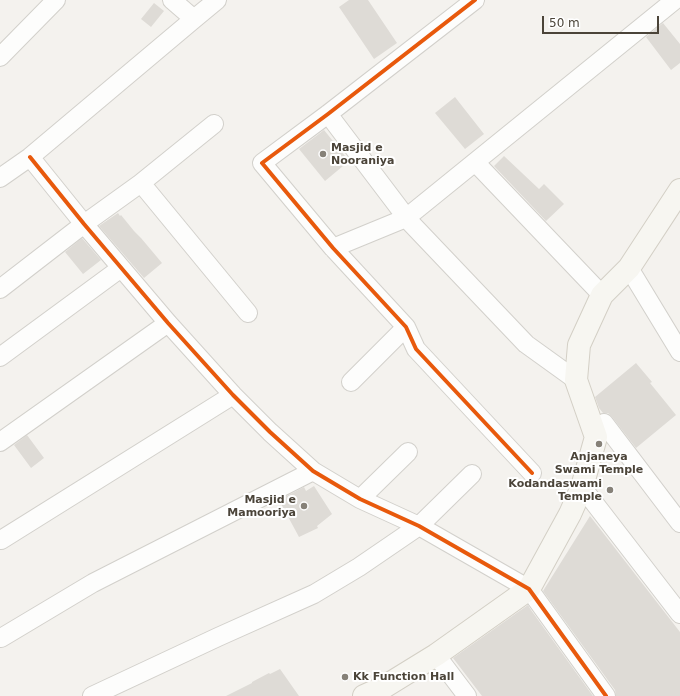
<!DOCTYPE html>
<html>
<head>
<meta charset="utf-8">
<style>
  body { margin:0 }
  #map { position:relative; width:680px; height:696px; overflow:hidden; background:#f4f2ee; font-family:"DejaVu Sans",sans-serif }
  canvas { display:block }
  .scale { position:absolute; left:542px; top:16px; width:117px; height:18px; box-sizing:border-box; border:2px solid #4b4439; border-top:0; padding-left:5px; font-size:12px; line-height:14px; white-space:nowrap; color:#4b4439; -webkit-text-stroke:3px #fff; paint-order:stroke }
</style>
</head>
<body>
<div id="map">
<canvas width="680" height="696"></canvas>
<div class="scale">50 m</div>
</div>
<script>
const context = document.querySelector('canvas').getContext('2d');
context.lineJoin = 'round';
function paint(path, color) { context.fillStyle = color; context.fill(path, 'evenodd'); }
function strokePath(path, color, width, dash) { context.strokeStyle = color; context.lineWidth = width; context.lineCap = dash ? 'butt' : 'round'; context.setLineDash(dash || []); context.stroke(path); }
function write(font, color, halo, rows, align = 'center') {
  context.font = font + ' "DejaVu Sans",sans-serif'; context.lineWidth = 4; context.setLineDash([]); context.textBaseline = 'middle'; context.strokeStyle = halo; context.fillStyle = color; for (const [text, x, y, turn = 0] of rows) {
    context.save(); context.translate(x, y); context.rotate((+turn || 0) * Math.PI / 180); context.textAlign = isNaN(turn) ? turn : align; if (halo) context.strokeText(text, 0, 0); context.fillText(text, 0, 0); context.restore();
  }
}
const building = new Path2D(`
  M 349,0 L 368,0 L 397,43 L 374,59 L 339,7 Z
  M 154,3 L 164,11 L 151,27 L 141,19 Z
  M 663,23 L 680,44 L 680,63 L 671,70 L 646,37 Z
  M 455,97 L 484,134 L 465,149 L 435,113 Z
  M 324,130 L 349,161 L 325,181 L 299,149 Z
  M 504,156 L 539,189 L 544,184 L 564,204 L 546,221 L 494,166 Z
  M 118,213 L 120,216 L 121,215 L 134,231 L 141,238 L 162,263 L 144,278 L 99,226 Z
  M 82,238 L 101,260 L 83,274 L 65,252 Z
  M 636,363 L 652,382 L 650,383 L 676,415 L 636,448 L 612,417 L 608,413 L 603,413 L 599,408 L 595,397 Z
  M 27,435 L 44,458 L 31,468 L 14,445 Z
  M 314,486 L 332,514 L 317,526 L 318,528 L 299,537 L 279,500 L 304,487 L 306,491 Z
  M 590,516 L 680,632 L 680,696 L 616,696 L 615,690 L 543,591 Z
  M 528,605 L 531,610 L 593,696 L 482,696 L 453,658 Z
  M 280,669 L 299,696 L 226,696 L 252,683 L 252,682 L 269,673 L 270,674 Z`);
const street = new Path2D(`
  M 172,0 L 194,19
  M 475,0 L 328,114 L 262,163 L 333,248 L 406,327 L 416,349 L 532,473
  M 0,57 L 56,0
  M 328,114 L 406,217 L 406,218 L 526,344 L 576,380
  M 30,157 L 84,224 L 168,323 L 233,395 L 270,432 L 313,471 L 360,499 L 419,526 L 529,589 L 606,696
  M 475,162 L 602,295
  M 0,178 L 30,157 L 194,19 L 217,0
  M 141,183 L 248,313
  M 333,248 L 406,218 L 675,0
  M 629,268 L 680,352
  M 0,289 L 84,224 L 141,183 L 214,124
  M 0,357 L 121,268
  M 351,382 L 406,327
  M 596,437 L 604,423 L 680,523
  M 0,442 L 168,323
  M 582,487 L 680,614
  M 360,499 L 408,452
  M 1,540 L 233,395
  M 1,638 L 93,583 L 313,471
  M 436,655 L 467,696
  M 92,696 L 218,637 L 314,594 L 359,567 L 419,526 L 472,474`);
const secondary = new Path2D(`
  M 364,696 L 384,687 L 436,655 L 529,589 L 570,514 L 582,487 L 596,437 L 576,380 L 579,345 L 602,295 L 629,268 L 680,190`);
const cycleway = new Path2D(`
  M 475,0 L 328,114 L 262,163 L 333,248 L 406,327 L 416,349 L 532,473
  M 30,157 L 84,224 L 168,323 L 233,395 L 270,432 L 313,471 L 360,499 L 419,526 L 529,589 L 606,696`);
const markers = [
  [323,154,4,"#868178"],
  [599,444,4,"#868178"],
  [610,490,4,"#868178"],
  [304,506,4,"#868178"],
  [345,677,4,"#868178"]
];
const poiNames = [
  ["Masjid e",331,148],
  ["Nooraniya",331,161],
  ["Anjaneya",599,457,"center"],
  ["Swami Temple",599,470,"center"],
  ["Kodandaswami",602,484,"right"],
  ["Temple",602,497,"right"],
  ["Masjid e",296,500,"right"],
  ["Mamooriya",296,513,"right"],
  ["Kk Function Hall",353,677]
];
paint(building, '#dedbd6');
strokePath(street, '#d2d0cb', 20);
strokePath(secondary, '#d3cfc5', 24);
strokePath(street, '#fdfdfc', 18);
strokePath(secondary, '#f7f6f1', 22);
strokePath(cycleway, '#e8590c', 4);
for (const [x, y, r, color] of markers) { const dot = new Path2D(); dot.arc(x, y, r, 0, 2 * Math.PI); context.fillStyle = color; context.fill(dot); strokePath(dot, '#fff', 1.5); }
write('bold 11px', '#4b4439', '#fff', poiNames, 'left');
</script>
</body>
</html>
